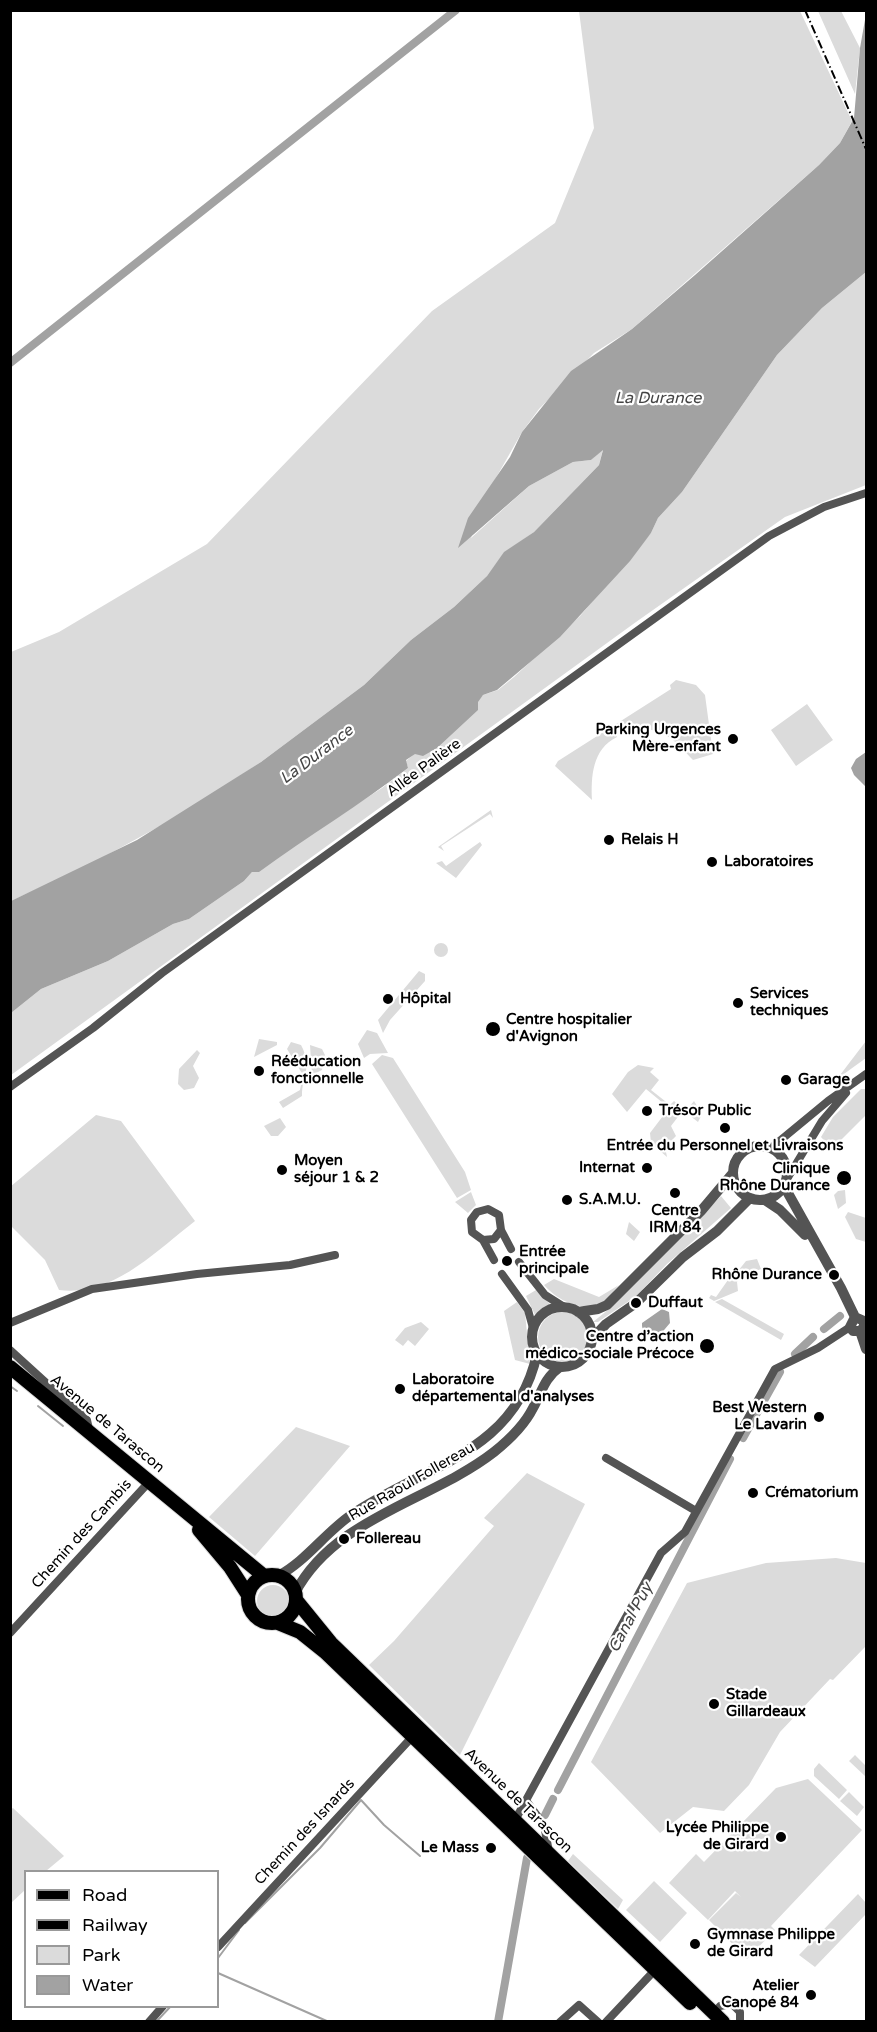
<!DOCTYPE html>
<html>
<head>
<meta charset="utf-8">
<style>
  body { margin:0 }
  #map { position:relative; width:877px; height:2032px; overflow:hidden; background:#fff; font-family:"Varela Round",sans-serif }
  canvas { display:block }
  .frame { position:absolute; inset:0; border:12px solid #000; pointer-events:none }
  .legend { position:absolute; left:24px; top:1870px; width:195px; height:138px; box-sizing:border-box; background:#fff; border:2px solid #999; margin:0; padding:8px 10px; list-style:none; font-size:18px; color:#000 }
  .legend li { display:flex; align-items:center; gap:12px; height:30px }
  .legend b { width:30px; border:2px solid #999 }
</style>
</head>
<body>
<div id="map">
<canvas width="877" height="2032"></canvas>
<div class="frame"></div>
<ul class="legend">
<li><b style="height:8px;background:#000"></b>Road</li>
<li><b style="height:8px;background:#000"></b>Railway</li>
<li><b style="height:16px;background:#dbdbdb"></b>Park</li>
<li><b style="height:16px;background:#a2a2a2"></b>Water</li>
</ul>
</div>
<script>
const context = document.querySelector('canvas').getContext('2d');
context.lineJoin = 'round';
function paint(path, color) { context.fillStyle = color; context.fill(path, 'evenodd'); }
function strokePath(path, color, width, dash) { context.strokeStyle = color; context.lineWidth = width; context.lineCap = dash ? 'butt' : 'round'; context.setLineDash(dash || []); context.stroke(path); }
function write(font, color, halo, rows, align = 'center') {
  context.font = font + ' "Varela Round",sans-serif'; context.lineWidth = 4.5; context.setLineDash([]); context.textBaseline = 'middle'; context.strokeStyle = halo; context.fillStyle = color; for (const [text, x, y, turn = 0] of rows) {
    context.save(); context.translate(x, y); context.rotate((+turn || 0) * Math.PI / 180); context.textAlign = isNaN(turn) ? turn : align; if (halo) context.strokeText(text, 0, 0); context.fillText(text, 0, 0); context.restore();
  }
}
const green = new Path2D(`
  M 579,11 L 800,11 L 852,121 L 840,143 L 819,165 L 632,329 L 594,353 L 539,409 L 522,432 L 493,483 L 471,538 L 529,486 L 573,462 L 591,460 L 603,449 L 599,465 L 534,532 L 504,553 L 487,576 L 454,607 L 411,640 L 364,685 L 261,762 L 182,814 L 89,865 L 11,901 L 11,652 L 59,632 L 207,544 L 432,311 L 555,223 L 594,128 Z
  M 818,11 L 841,11 L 860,48 L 855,94 Z
  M 866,272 L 866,485 L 785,517 L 636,622 L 11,1075 L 11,1013 L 41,989 L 108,961 L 173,924 L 189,919 L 244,881 L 252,872 L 382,788 L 408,768 L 406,761 L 483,695 L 498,690 L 514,677 L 580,616 L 651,533 L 658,518 L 682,492 L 777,355 L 822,308 Z
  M 676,680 L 696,685 L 705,695 L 713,754 L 693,760 C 673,739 659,721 626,734 L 624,728 L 616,731 L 617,737 C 592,749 591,777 592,800 L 555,766 L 558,761 L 671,689 L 670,685 Z
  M 807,704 L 833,740 L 796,766 L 771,730 Z
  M 491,810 L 493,818 L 490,814 L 441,846 L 444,851 L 438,847 Z
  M 480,842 L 482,845 L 456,878 L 436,863 L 442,861 L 446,866 Z
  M434 950a7 7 0 1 1 14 0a7 7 0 1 1-14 0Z
  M 419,971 L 425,974 L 425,981 L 390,1020 L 383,1033 L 378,1020 Z
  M 367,1030 L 377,1033 L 388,1053 L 370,1054 L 364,1058 L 358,1044 Z
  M 259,1039 L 277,1042 L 277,1045 L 254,1057 Z
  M 866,1041 L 866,1058 L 837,1079 Z
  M 291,1042 L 301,1045 C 313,1068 302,1074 302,1096 L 283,1108 L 279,1102 L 300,1090 L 303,1075 L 287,1049 Z
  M 310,1045 L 322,1049 L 325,1055 L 322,1070 L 312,1075 Z
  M 197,1050 L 200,1053 L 193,1066 L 199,1078 L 194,1088 L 184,1090 L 178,1084 L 179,1069 Z
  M 382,1055 L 393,1058 L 465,1172 L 471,1190 L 457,1198 L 372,1064 Z
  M 638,1065 L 654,1068 L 650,1072 L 659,1080 L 651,1090 L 670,1105 L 674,1101 L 684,1109 L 671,1126 L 676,1136 L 665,1147 L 667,1157 L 651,1143 L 650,1133 L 669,1108 L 646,1089 L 627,1112 L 612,1094 L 628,1072 Z
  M 861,1089 L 866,1089 L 866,1115 L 832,1149 L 821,1137 L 833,1117 Z
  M 694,1101 L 702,1114 L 698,1122 L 685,1112 Z
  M 96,1115 L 121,1121 L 195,1221 C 156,1251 113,1297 59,1290 L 45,1260 L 11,1226 L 10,1187 Z
  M 280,1118 L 286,1127 L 278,1136 L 271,1136 L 264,1126 Z
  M 845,1190 L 846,1203 L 838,1209 L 834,1195 L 838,1191 Z
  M 471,1192 L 476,1205 L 468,1213 L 455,1202 Z
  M 721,1196 L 731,1208 L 667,1264 L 635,1297 L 598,1322 L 593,1322 L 609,1309 Z
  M 848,1212 L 866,1218 L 866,1242 L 856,1239 L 845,1217 Z
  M 629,1222 L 640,1232 L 634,1241 L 626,1234 Z
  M 757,1259 L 761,1269 L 740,1277 L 737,1282 L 738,1291 L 714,1301 L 709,1298 L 711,1295 L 716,1297 L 735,1270 L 738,1271 L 746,1261 Z
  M 554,1279 L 599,1297 L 619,1285 C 614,1290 609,1298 603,1302 C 583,1314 557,1300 544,1285 Z
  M 536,1290 L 551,1305 L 535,1315 L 526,1296 Z
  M 722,1299 L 784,1334 L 781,1340 L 715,1302 Z
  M 517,1302 L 525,1313 L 530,1364 L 515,1360 L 504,1311 Z
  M538 1337a25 25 0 1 1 50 0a25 25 0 1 1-50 0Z
  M 421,1322 L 429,1329 L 415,1346 L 408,1340 L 403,1346 L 395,1340 L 405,1328 Z
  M 296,1427 L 350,1446 L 255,1556 L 209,1517 Z
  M 527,1473 L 585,1504 L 460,1755 L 369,1665 L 394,1641 L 494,1526 L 484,1518 Z
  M 836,1558 L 866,1563 L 866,1646 L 833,1680 L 830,1679 L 780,1732 L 749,1785 L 724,1811 L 693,1807 L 660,1833 L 591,1762 L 687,1583 L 766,1563 Z
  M257 1601a16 16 0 1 1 32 0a16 16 0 1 1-32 0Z
  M 855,1755 L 866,1766 L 866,1777 L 849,1761 Z
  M 819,1763 L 847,1790 L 839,1799 L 814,1776 L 814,1769 Z
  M 808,1779 L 862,1830 L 771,1926 L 775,1930 L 747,1959 L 709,1920 L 736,1893 L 741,1897 L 735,1891 L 708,1920 L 669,1883 L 696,1854 L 704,1862 L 776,1788 Z
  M 849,1792 L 864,1807 L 857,1816 L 840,1801 Z
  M 13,1808 L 64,1856 L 46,1871 L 26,1872 L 25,1890 L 11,1903 L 10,1810 Z
  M 573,1854 L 623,1900 L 618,1909 L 568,1861 Z
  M 654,1881 L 687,1913 L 660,1942 L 626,1910 Z
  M 858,1894 L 866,1903 L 866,1914 L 815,1967 L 799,1955 Z`);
const water = new Path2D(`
  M 866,14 L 866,272 L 822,308 L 777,355 L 682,492 L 658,518 L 651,533 L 630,561 L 560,637 L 497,690 L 483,695 L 478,702 L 478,710 L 437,748 L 423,756 L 415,754 L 406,760 L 408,768 C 360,805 308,836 259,872 L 252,872 L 244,881 L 189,919 L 173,924 L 108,961 L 41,989 L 11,1013 L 11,901 L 137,840 L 261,762 L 364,685 L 411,640 L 454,607 L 487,576 L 504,552 L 534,532 L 599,465 L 603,450 L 591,460 L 573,462 L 529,486 L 458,548 L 468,518 L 510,457 L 522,432 L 571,371 L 632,329 L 695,275 L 819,165 L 840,143 L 854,118 L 860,48 Z
  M 866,752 L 866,787 L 854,775 L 851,768 L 856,759 Z
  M 662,1309 L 669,1312 L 670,1323 L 659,1336 C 650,1338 641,1333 642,1323 Z`);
const stream = new Path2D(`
  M 10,1386 L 17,1391
  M 38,1406 L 63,1426
  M 245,1923 L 320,1848 L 361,1800 L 384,1825 L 420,1856
  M 218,1958 L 239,1930
  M 218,1973 L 329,2022
  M 156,2022 L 171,2006`);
const canal = new Path2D(`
  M 10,363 L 456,10
  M 824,1329 L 840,1316
  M 795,1354 L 813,1337
  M 743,1438 L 780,1372
  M 558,1790 L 730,1459
  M 545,1815 L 553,1799
  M 498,2022 L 527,1858`);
const minor = new Path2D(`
  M 10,1087 L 93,1028 L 162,973 L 769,536 L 824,507 L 866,493
  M 771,1148 L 828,1101 L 866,1074
  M 787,1179 L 822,1121 L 846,1093
  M 483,1240 L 494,1239 L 501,1230
  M 494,1260 L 483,1240 L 472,1232 L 471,1220 L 477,1212 L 488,1209 L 499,1215 L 501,1230 L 511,1249
  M 519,1262 L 545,1295 L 564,1307
  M 502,1274 L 528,1310 L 533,1328
  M 10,1323 L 92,1289 L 197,1274 L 290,1265 L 335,1255
  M 10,1350 L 87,1420 L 89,1429
  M 606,1458 L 696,1511
  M 10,1633 L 150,1481
  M 527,1802 L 544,1825 L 549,1852
  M 513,1824 L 661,1553 L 685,1532 L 775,1369 L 818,1348 L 850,1327
  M 218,1947 L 413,1736
  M 714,2013 L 720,2006 L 732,2004 L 740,2012 L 740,2022
  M 149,2022 L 163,2006
  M 560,2022 L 579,2005 L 598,2022
  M 606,2022 L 655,1970`);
const tertiary = new Path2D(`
  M733 1173a27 27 0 1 1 54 0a27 27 0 1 1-54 0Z
  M 784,1186 L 841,1288 L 855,1317
  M 765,1200 L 780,1210 L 805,1235
  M532 1337a30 30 0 1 1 60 0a30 30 0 1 1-60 0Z
  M 578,1312 L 598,1309 L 607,1305 L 701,1211 L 733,1173
  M 855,1317 L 850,1327 L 853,1331 L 860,1331
  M 855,1317 L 864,1321 L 864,1327 L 860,1331
  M 860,1331 L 866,1349
  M 592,1339 L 606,1324 L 636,1303 L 683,1257 L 717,1231 L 750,1198
  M 278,1576 C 306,1561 325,1533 351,1515 C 424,1465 515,1454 537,1354
  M 295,1593 C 335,1517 431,1501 494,1452 C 509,1440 524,1426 533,1408 C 542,1392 544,1378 560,1367`);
const primary = new Path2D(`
  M 10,1367 L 264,1576
  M 199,1530 L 230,1567 L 248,1595
  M248 1599a24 24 0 1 1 48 0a24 24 0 1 1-48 0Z
  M 296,1600 L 331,1643 L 723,2022
  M 278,1623 L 300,1632 L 325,1652 L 690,2003`);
const rail = new Path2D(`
  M 805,10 L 866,149`);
const markers = [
  [733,739,6,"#000"],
  [609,840,6,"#000"],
  [712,862,6,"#000"],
  [388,999,6,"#000"],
  [738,1003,6,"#000"],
  [493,1029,8,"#000"],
  [259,1071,6,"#000"],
  [786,1080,6,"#000"],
  [647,1111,6,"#000"],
  [725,1128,6,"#000"],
  [647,1168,6,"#000"],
  [282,1170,6,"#000"],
  [844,1178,8,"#000"],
  [675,1193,6,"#000"],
  [567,1200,6,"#000"],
  [507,1261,6,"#000"],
  [834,1275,6,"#000"],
  [636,1303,6,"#000"],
  [707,1346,8,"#000"],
  [400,1389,6,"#000"],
  [819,1417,6,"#000"],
  [753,1493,6,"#000"],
  [344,1539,6,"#000"],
  [714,1704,6,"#000"],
  [781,1837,6,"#000"],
  [491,1848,6,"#000"],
  [695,1944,6,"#000"],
  [811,1995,6,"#000"]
];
const poiNames = [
  ["Parking Urgences",721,730,"right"],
  ["Mère-enfant",721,747,"right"],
  ["Relais H",621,840],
  ["Laboratoires",724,862],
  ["Services",750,994],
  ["techniques",750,1011],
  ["Hôpital",400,999],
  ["Centre hospitalier",506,1020],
  ["d'Avignon",506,1037],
  ["Rééducation",271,1062],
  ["fonctionnelle",271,1079],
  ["Garage",798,1080],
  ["Trésor Public",659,1111],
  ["Entrée du Personnel et Livraisons",725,1146,"center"],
  ["Moyen",294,1161],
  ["séjour 1 & 2",294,1178],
  ["Internat",635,1168,"right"],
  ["Clinique",830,1169,"right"],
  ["Rhône Durance",830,1186,"right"],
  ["S.A.M.U.",579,1200],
  ["Centre",675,1211,"center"],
  ["IRM 84",675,1228,"center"],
  ["Entrée",519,1252],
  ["principale",519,1269],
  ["Rhône Durance",822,1275,"right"],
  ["Duffaut",648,1303],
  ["Centre d’action",694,1337,"right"],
  ["médico-sociale Précoce",694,1354,"right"],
  ["Laboratoire",412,1380],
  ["départemental d'analyses",412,1397],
  ["Best Western",807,1408,"right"],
  ["Le Lavarin",807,1425,"right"],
  ["Crématorium",765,1493],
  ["Follereau",356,1539],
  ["Stade",726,1695],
  ["Gillardeaux",726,1712],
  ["Lycée Philippe",769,1828,"right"],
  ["de Girard",769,1845,"right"],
  ["Le Mass",479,1848,"right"],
  ["Gymnase Philippe",707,1935],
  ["de Girard",707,1952],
  ["Atelier",799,1986,"right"],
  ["Canopé 84",799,2003,"right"]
];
const streetNames = [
  ["Allée Palière",424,768,-36],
  ["Avenue de Tarascon",107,1424,40],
  ["Rue Raoul Follereau",412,1482,-30],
  ["Chemin des Cambis",82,1534,-48],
  ["Avenue de Tarascon",518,1801,44],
  ["Chemin des Isnards",305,1832,-47]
];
const waterNames = [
  ["La Durance",658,399],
  ["La Durance",317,755,-37],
  ["Canal Puy",631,1618,-62]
];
paint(green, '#dbdbdb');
paint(water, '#a2a2a2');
strokePath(stream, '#a2a2a2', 2);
strokePath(canal, '#a2a2a2', 8);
strokePath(primary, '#dbdbdb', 16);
strokePath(minor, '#545454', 8);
strokePath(tertiary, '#545454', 10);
strokePath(primary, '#000', 14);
strokePath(rail, '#000', 2, [9, 3, 1.5, 3]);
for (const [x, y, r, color] of markers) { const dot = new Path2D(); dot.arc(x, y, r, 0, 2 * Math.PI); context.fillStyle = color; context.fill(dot); strokePath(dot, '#fff', 2); }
write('bold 15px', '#000', '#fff', poiNames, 'left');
write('15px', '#000', '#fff', streetNames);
write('italic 16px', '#434343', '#fff', waterNames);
</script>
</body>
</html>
